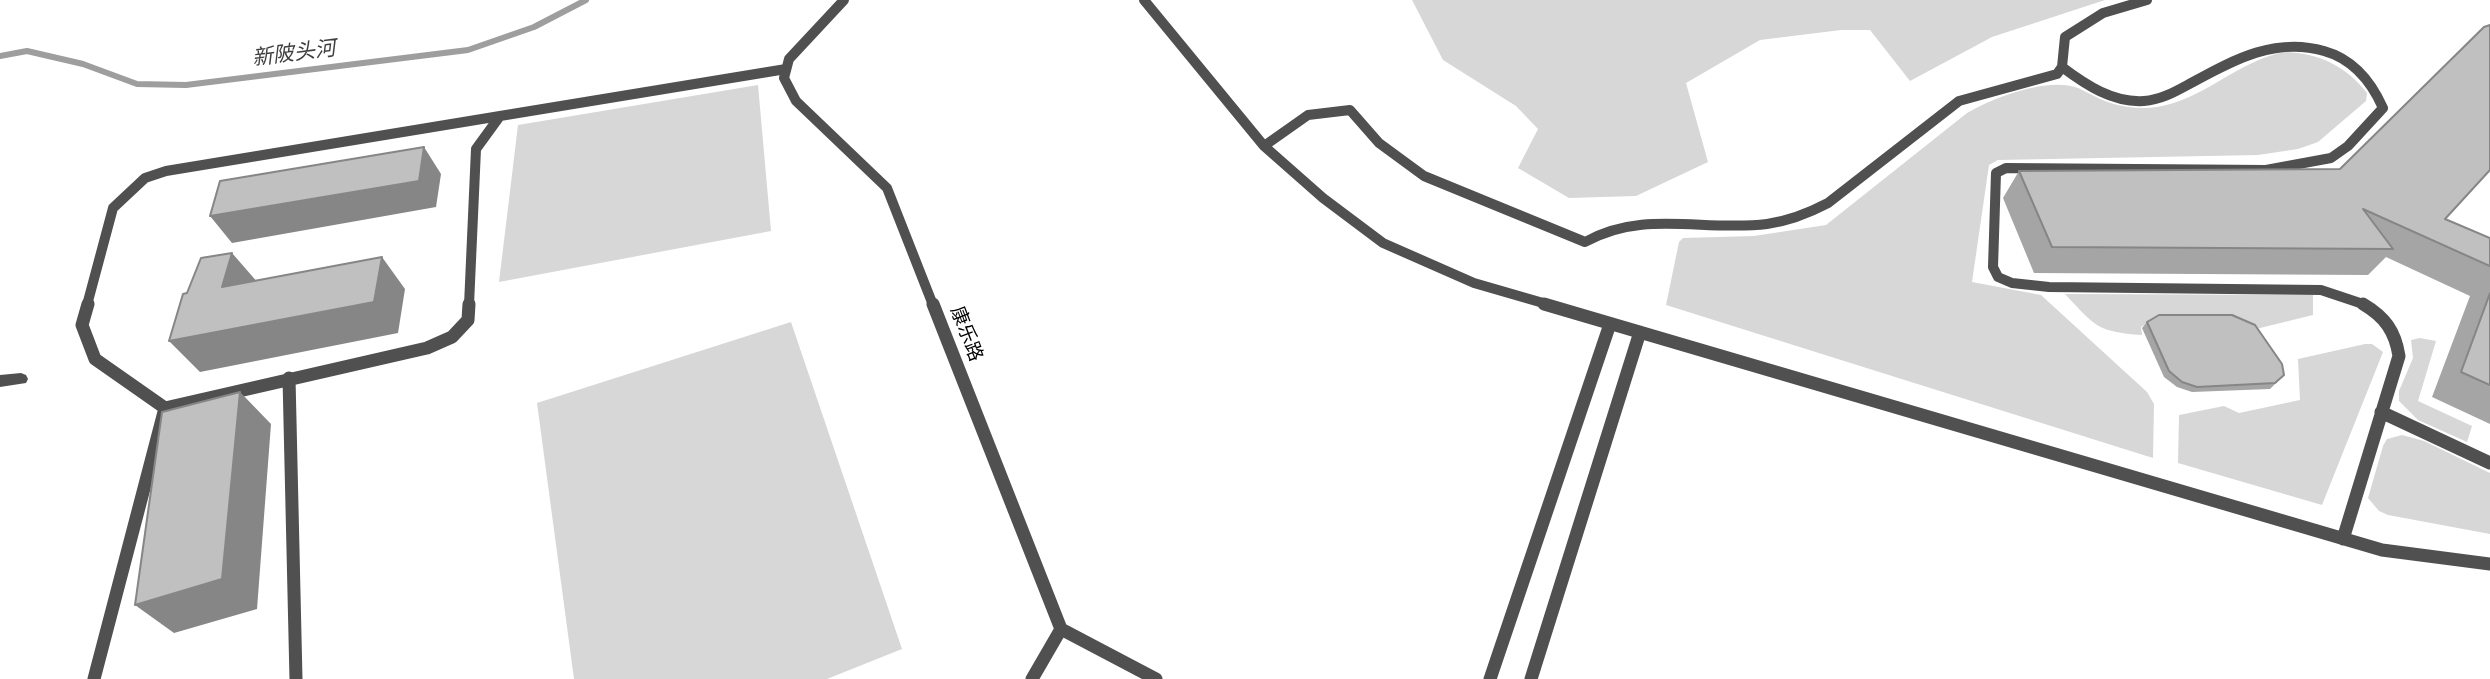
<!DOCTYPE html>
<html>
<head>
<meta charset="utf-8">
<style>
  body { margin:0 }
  canvas { display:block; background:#fff }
</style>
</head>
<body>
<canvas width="2490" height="679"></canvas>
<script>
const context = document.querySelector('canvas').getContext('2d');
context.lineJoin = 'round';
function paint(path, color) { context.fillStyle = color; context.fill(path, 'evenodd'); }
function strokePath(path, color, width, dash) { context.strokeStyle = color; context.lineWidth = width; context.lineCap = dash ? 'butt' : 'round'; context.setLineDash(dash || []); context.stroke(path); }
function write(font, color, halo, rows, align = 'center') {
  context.font = font + ' "Fira Sans","Noto Sans SC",sans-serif'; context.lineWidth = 7; context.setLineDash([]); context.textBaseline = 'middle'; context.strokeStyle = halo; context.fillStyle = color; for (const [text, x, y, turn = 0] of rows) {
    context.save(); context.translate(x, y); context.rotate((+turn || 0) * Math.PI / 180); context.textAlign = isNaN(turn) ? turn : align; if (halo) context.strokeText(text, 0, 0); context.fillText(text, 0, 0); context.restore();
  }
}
const green = new Path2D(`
  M 1412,0 L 2105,0 L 1992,37 L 1910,81 L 1870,30 L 1841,30 L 1760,40 L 1686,83 L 1708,162 L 1636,196 L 1569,198 L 1518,168 L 1538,129 L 1516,106 L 1443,60 Z
  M 2284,52 C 2319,53 2346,66 2367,93 L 2366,101 L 2318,142 L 2298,149 L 2258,155 L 1998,160 L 1989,165 L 1972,282 L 2041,295 L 2147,392 L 2154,404 L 2153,458 L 1666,305 L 1679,242 L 1683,238 L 1754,236 L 1826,225 L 1967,113 C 1993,98 2044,78 2075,87 C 2082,89 2087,93 2094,96 C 2113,106 2136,110 2157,107 C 2203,100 2238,61 2284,52 Z
  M 758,85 L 771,231 L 499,282 L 518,125 Z
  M 2065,294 L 2313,295 L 2313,315 L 2252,330 L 2154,319 L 2141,327 L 2142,335 C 2097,332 2095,326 2065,294 Z
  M 791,322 L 902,649 L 827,679 L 574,679 L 537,403 Z
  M 2420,338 L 2436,341 L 2418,401 L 2472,426 L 2467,442 L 2418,420 L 2399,401 L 2399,391 L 2413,358 L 2411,340 Z
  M 2365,344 L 2372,344 L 2383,352 L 2322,505 L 2178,463 L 2179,415 L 2224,406 L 2239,413 L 2300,400 L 2298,359 Z
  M 2402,435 L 2424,441 L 2490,473 L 2490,534 L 2388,515 L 2379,511 L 2368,498 L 2383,446 L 2387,439 Z`);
const stream = new Path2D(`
  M 0,56 L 27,51 L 83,64 L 137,84 L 186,85 L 468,50 L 534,27 L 586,0`);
const serviceFar1 = new Path2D(`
  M 844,0 L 789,59 L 784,78 L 796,101 L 887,188 L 933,305
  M 1144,0 L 1264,146 L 1323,198 L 1383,243 L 1474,283 L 1550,305
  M 2062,67 C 2086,85 2113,103 2144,101 C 2162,100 2178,90 2193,82 C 2235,59 2276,37 2324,51 C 2353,59 2371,81 2383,108 L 2348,146 L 2331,158 L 2266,170 L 2006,168 L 1996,173 L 1993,267 L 1998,277 L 2012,283 L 2049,287 L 2321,290 L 2366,305
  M 500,116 L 786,69
  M 1264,146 L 1308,115 L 1350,110 L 1379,143 L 1424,176 L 1585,242 C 1643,209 1704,232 1767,224 C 1788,221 1809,213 1828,203 L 1959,101 L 2057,74 L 2062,67 L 2065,37 L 2103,13 L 2147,0
  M 87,305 L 113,208 L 145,178 L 166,171 L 500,116
  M 469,305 L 476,149 L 500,116`);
const service = new Path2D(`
  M 88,304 L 82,325 L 95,359 L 165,408 L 427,348 L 452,337 L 468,320 L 469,304
  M 933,304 L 1061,629 L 1156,679
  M 1544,304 L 2382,550 L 2490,564
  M 289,378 L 296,679
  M 2381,412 L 2490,463
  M 2343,539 L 2399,356 C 2395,331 2385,317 2363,304
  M 94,679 L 164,412
  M 1032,679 L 1061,629
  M 1490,679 L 1610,324
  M 1531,679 L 1640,332`);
const minor = new Path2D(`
  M 21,373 L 26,375 L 28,379 L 26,383 L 0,387 L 0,375 Z`);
const wall = new Path2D(`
  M 2019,171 L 2445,219 L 2490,238 L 2490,424 L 2432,397 L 2470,296 L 2386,257 L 2368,275 L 2034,273 L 2003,198 Z
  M 2147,322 L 2284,375 L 2270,389 L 2192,392 L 2177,387 L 2164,377 L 2142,328 Z`);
const shadedWall = new Path2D(`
  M 424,147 L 441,174 L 436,207 L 232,243 L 210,216 Z
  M 232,253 L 259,284 L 222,287 Z
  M 382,257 L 405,289 L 398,333 L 200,372 L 169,341 Z
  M 240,392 L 271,424 L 257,609 L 174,633 L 135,605 Z`);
const building = new Path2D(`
  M 2490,25 L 2490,170 L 2445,219 L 2490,238 L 2490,266 L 2363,209 L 2393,249 L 2052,247 L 2019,171 L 2340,169 L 2484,27 Z
  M 424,147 L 419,181 L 210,216 L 220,181 Z
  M 232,253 L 222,287 L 382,257 L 374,302 L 169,341 L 183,294 L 187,293 L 201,258 Z
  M 2490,293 L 2490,385 L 2461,372 Z
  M 2159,315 L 2232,315 L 2255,325 L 2282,364 L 2284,375 L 2275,383 L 2197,387 L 2182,382 L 2169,371 L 2147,322 Z
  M 240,392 L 222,579 L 135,605 L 162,412 Z`);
const streetNames = [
  ["康乐路",966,334,69]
];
const waterNames = [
  ["新陂头河",294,54,-7]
];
paint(green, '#d7d7d7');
strokePath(stream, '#9e9e9e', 6);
strokePath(serviceFar1, '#505050', 10);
strokePath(service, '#505050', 13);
paint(minor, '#505050');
paint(wall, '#a5a5a5');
paint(shadedWall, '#868686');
paint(building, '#c0c0c0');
strokePath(building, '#868686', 2);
write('19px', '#000', '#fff', streetNames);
write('italic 21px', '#3f3f3f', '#fff', waterNames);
</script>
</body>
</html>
